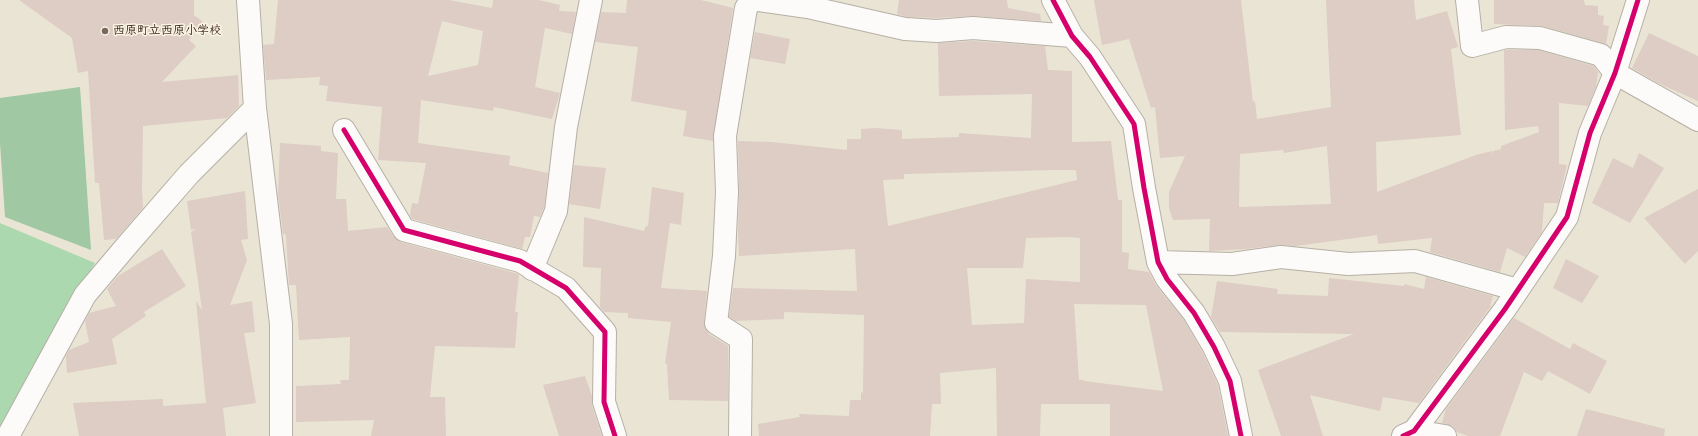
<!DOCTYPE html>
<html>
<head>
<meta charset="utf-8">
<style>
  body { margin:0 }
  canvas { display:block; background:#eae4d4 }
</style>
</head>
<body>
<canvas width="1698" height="436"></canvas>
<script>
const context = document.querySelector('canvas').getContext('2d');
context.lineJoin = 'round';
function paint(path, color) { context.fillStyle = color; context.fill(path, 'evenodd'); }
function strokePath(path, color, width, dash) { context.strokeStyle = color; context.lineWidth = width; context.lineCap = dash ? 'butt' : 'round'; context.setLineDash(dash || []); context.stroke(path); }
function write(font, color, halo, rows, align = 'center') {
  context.font = font + ' Pangolin,"Klee One",sans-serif'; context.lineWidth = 3; context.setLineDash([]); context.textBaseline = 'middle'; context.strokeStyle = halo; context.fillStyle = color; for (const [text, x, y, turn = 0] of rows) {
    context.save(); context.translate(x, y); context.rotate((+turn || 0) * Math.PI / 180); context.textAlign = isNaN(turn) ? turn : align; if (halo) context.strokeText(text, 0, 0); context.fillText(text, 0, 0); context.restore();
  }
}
const green = new Path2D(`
  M 0,223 L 95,263 L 0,426 Z`);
const forest = new Path2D(`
  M 80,87 L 91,250 L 5,217 L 0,143 L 0,98 Z`);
const building = new Path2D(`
  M 19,0 L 194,0 L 194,15 L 203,22 L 189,40 L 196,46 L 162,82 L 238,75 L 239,106 L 227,118 L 143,126 L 142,190 L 143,208 L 116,239 L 104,240 L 99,183 L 95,183 L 88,71 L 78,73 L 72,38 Z
  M 278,0 L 449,0 L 492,8 L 493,0 L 539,0 L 560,5 L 559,11 L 576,12 L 572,34 L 545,28 L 535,87 L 560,93 L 552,119 L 494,107 L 493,111 L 421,100 L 418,143 L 510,156 L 509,165 L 548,173 L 544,208 L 540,217 L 534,216 L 530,237 L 525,237 L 522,249 L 412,219 L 410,215 L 412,203 L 418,204 L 426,163 L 378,160 L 382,107 L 326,101 L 328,86 L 319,85 L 320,77 L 266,80 L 263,45 L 274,44 ZM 442,21 L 483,31 L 478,65 L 428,76 Z
  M 627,0 L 701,0 L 733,8 L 713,141 L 683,136 L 687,111 L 631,101 L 638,47 L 595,42 L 601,12 L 626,13 Z
  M 899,0 L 1007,0 L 1008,8 L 1040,14 L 1041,21 L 974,16 L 937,18 L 907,17 L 897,14 Z
  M 1094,0 L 1241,0 L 1253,102 L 1255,101 L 1257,119 L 1331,107 L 1326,0 L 1414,0 L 1416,20 L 1447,11 L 1458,47 L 1451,49 L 1461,135 L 1376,142 L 1377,192 L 1476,155 L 1492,151 L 1493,155 L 1493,151 L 1501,149 L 1501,146 L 1539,132 L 1538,126 L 1505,130 L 1504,50 L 1538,50 L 1594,66 L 1598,72 L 1596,87 L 1588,106 L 1559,103 L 1559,164 L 1567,165 L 1558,203 L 1544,203 L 1542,232 L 1525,257 L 1507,248 L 1500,272 L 1430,252 L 1432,238 L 1378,244 L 1377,235 L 1296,246 L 1279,245 L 1246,249 L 1209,251 L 1210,219 L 1173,220 L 1169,208 L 1169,192 L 1185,156 L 1160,158 L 1155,107 L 1151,108 L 1129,39 L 1102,45 ZM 1327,146 L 1331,204 L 1239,207 L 1240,154 L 1283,150 L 1284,153 Z
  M 1494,0 L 1584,0 L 1585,5 L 1598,6 L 1598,15 L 1604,16 L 1603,25 L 1609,26 L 1606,44 L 1543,26 L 1494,24 Z
  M 755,32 L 790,39 L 785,64 L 750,58 Z
  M 1649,33 L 1698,56 L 1698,101 L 1660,84 L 1632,68 Z
  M 973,41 L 1045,46 L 1048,70 L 1072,71 L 1072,142 L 1111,141 L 1118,200 L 1122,200 L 1122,252 L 1129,253 L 1128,269 L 1149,272 L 1157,287 L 1184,320 L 1203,353 L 1218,385 L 1228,436 L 1110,436 L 1110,404 L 1041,404 L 1040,436 L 997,436 L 996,368 L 940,373 L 941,404 L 932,404 L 930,436 L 759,436 L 758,424 L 800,417 L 799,414 L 849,416 L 850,400 L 861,400 L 861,392 L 863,393 L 864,315 L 784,312 L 784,319 L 735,321 L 729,317 L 733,288 L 857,291 L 855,249 L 739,256 L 738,233 L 739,192 L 738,141 L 772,142 L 847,150 L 847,139 L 861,139 L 861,129 L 875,128 L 902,130 L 902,139 L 959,137 L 959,133 L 1031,138 L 1032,94 L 939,96 L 938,43 ZM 1054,170 L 1076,170 L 1077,180 L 888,226 L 883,180 L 904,179 L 904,174 ZM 1068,237 L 1080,238 L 1080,282 L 1026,279 L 1024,323 L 972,325 L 967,268 L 1023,268 L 1026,238 ZM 1074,304 L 1146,305 L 1163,391 L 1084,381 L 1084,380 L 1079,380 Z
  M 280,143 L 321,146 L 321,151 L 338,153 L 336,199 L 346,199 L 348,231 L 387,227 L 393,236 L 401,242 L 515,273 L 519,275 L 515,312 L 518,312 L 515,348 L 435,346 L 430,397 L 445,397 L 446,436 L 371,436 L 374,420 L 296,422 L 296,386 L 341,384 L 340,380 L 349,380 L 350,337 L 299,340 L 296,285 L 289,285 L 286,236 L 285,234 L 283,234 L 278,194 Z
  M 1639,153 L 1664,168 L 1630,223 L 1592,203 L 1613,158 L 1633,168 Z
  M 574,165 L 606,168 L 600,209 L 569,204 Z
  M 652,187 L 684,193 L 681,225 L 670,223 L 661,288 L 707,291 L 704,322 L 705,328 L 709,334 L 728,346 L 728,401 L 669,400 L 667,364 L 665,363 L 671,322 L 628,318 L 628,313 L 604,312 L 600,307 L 601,268 L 583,267 L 584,217 L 644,231 L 646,226 L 648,226 Z
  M 1698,189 L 1698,251 L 1685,264 L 1644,218 Z
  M 245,191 L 248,239 L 241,240 L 247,260 L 230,305 L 252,301 L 255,332 L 244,333 L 256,403 L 223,408 L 226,436 L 79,436 L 73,403 L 163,399 L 163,406 L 206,403 L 196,301 L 202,310 L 191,232 L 196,229 L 191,230 L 187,201 Z
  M 162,249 L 186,286 L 144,312 L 146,316 L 112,339 L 117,364 L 67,373 L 66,356 L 69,350 L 89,342 L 85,321 L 89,313 L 116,306 L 107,289 L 118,276 Z
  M 1566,259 L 1599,276 L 1582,303 L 1553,288 Z
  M 1426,277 L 1493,296 L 1490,306 L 1491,306 L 1419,403 L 1383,397 L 1380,411 L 1310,395 L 1323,436 L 1281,436 L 1258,370 L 1354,334 L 1220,332 L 1211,317 L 1217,281 L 1278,289 L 1277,294 L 1328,296 L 1329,278 L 1404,286 L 1404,284 L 1424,289 Z
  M 1514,318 L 1570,349 L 1573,343 L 1607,361 L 1590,394 L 1548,371 L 1542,381 L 1524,372 L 1500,436 L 1468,436 L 1457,432 L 1453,426 L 1442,423 L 1446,409 Z
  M 585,376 L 592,396 L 592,406 L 602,436 L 559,436 L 543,385 Z
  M 1586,409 L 1665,429 L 1664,436 L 1577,436 Z`);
const street = new Path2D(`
  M 248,0 L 255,108 L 281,324 L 281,436
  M 759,0 L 808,7 L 905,29 L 937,31 L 973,28 L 1072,36
  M 1053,0 L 1072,36 L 1090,57 L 1134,124 L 1144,188 L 1158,262 L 1167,279 L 1194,313 L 1214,347 L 1230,381 L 1241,436
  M 1467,0 L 1472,46 L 1506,37 L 1540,38 L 1601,55 L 1615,73 L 1698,120
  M 344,130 L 404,230 L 520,261 L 566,288 L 605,332 L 604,402 L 615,436
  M 1158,262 L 1232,264 L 1281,257 L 1348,264 L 1415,261 L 1518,290
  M 532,269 L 556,211 L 566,127 L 591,0
  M 1414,431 L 1445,436
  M 8,436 L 85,295 L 129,243 L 189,174 L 255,108
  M 740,436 L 741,339 L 716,323 L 724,256 L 727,192 L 725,136 L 746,8 L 752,0
  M 1403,436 L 1414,431 L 1505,309 L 1567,217 L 1590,133 L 1615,73 L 1638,0`);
const cycleway = new Path2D(`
  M 1053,0 L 1072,36 L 1090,57 L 1134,124 L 1144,188 L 1158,262 L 1167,279 L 1194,313 L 1214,347 L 1230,381 L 1241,436
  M 344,130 L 404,230 L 520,261 L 566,288 L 605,332 L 604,402 L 615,436
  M 1403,436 L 1414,431 L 1505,309 L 1567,217 L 1590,133 L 1615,73 L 1638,0`);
const markers = [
  [105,31,4,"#786b5e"]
];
const poiNames = [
  ["西原町立西原小学校",113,31]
];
paint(green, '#acd8af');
paint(forest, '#a0c8a3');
paint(building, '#ddcdc4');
strokePath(street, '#b6b0a6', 24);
strokePath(street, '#fcfbf9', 22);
strokePath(cycleway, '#d6006c', 5);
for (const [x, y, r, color] of markers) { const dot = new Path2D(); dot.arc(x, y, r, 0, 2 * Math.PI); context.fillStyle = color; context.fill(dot); strokePath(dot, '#fcf5e5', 1.5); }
write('bold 12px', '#3b2a1e', '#fcf5e5', poiNames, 'left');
</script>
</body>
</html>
